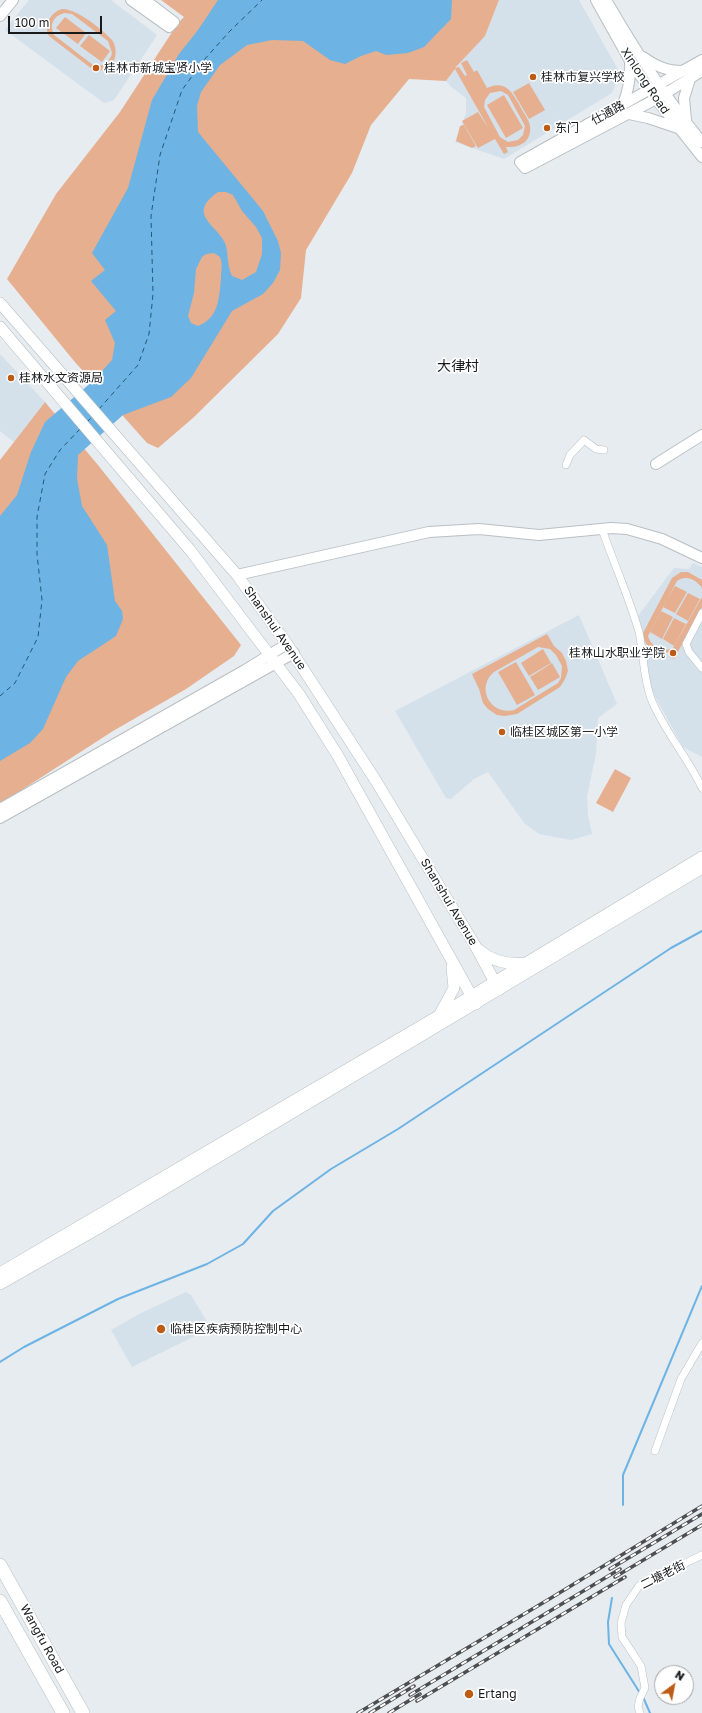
<!DOCTYPE html>
<html>
<head>
<meta charset="utf-8">
<style>
  body { margin:0 }
  #map { position:relative; width:702px; height:1713px; overflow:hidden; background:#e7ecf1; font-family:"Golos Text",sans-serif }
  canvas { display:block }
  .north { position:absolute; left:654px; top:1665px; width:40px; height:40px; box-sizing:border-box; background:#fff; border:1px solid #a2a3a4; border-radius:50%; rotate:32deg; font-size:11px; font-weight:700; line-height:16px; text-align:center; color:#17191b }
  .north::after { content:''; display:block; margin:auto; width:14px; height:18px; background:#bc5c17; clip-path:polygon(50% 0,100% 100%,50% 72%,0 100%) }
  .scale { position:absolute; left:8px; top:16px; width:94px; height:18px; box-sizing:border-box; border:2px solid #17191b; border-top:0; padding-left:5px; font-size:12px; line-height:14px; white-space:nowrap; color:#17191b; -webkit-text-stroke:3px #fff; paint-order:stroke }
</style>
</head>
<body>
<div id="map">
<canvas width="702" height="1713"></canvas>
<div class="north">N</div>
<div class="scale">100 m</div>
</div>
<script>
const context = document.querySelector('canvas').getContext('2d');
context.lineJoin = 'round';
function paint(path, color) { context.fillStyle = color; context.fill(path, 'evenodd'); }
function strokePath(path, color, width, dash) { context.strokeStyle = color; context.lineWidth = width; context.lineCap = dash ? 'butt' : 'round'; context.setLineDash(dash || []); context.stroke(path); }
function write(font, color, halo, rows, align = 'center') {
  context.font = font + ' "Golos Text","Noto Sans SC",sans-serif'; context.lineWidth = 3.5; context.setLineDash([]); context.textBaseline = 'middle'; context.strokeStyle = halo; context.fillStyle = color; for (const [text, x, y, turn = 0] of rows) {
    context.save(); context.translate(x, y); context.rotate((+turn || 0) * Math.PI / 180); context.textAlign = isNaN(turn) ? turn : align; if (halo) context.strokeText(text, 0, 0); context.fillText(text, 0, 0); context.restore();
  }
}
const built = new Path2D(`
  M 29,0 L 111,0 L 157,35 L 114,100 L 104,103 L 5,30 Z
  M 499,0 L 579,0 L 620,73 L 612,93 L 504,159 L 455,142 L 466,113 L 466,98 L 450,86 L 450,85 L 446,81 L 463,59 L 485,36 Z
  M 0,354 L 45,402 L 14,442 L 0,431 Z
  M 693,563 L 702,567 L 702,757 L 683,747 L 652,691 L 638,616 L 674,568 L 689,569 Z
  M 579,615 L 617,704 L 598,718 L 596,754 L 587,796 L 588,815 L 592,834 L 571,840 L 539,834 L 524,823 L 488,772 L 474,779 L 451,799 L 446,798 L 395,711 Z
  M 186,1292 L 191,1295 L 211,1328 L 132,1367 L 111,1330 L 141,1313 Z`);
const green = new Path2D(`
  M 161,0 L 499,0 L 485,36 L 455,68 L 459,67 L 467,79 L 465,76 L 467,75 L 461,63 L 467,60 L 474,72 L 477,70 L 487,88 C 493,85 499,84 505,87 C 512,91 515,98 519,104 C 522,111 529,119 530,126 C 532,142 519,148 506,147 L 508,152 L 504,154 L 495,139 L 478,148 L 462,121 L 478,112 L 489,129 L 455,69 L 446,81 L 409,79 L 371,125 L 352,173 L 306,250 L 301,298 L 278,334 L 193,418 L 158,448 L 147,443 L 74,361 L 7,279 L 56,194 L 120,112 L 178,23 L 184,17 ZM 501,91 L 508,95 L 525,126 L 523,135 L 518,140 L 508,142 L 500,137 L 484,107 L 485,100 L 490,93 Z
  M 62,9 C 76,8 103,30 112,40 C 122,55 110,76 92,69 L 49,36 C 43,25 51,12 62,9 ZM 64,13 L 72,14 L 108,41 L 112,53 C 110,62 103,68 93,65 L 54,35 C 49,25 53,16 64,13 Z
  M 65,17 L 86,33 L 78,44 L 56,28 Z
  M 89,35 L 110,51 L 102,62 L 80,46 Z
  M 529,83 L 545,110 L 529,119 L 513,92 Z
  M 504,95 L 523,128 L 506,138 L 487,105 Z
  M 464,125 L 476,146 L 472,148 L 456,141 L 460,126 Z
  M 45,402 L 98,465 L 241,645 L 234,656 L 186,689 L 113,731 L 0,804 L 0,460 Z
  M 681,572 L 688,572 L 702,580 L 702,588 C 697,580 686,574 677,581 L 648,636 C 651,647 663,653 673,648 L 702,597 L 702,607 L 674,659 L 669,656 L 671,652 L 659,654 C 649,650 644,643 643,633 L 672,578 Z
  M 675,586 L 687,592 L 675,613 L 663,607 Z
  M 688,593 L 700,599 L 688,621 L 676,614 Z
  M 661,611 L 673,617 L 662,639 L 650,632 Z
  M 674,618 L 686,624 L 674,646 L 663,639 Z
  M 547,634 L 554,646 L 562,653 L 566,661 L 568,671 L 565,679 L 560,687 L 517,714 L 505,716 L 497,715 L 488,709 L 483,703 L 479,689 L 472,674 ZM 538,647 L 550,649 L 556,655 L 562,666 L 561,678 L 558,683 L 514,710 C 491,716 475,688 494,672 Z
  M 543,649 L 551,663 L 529,676 L 521,663 Z
  M 516,662 L 535,695 L 517,705 L 498,672 Z
  M 552,663 L 560,677 L 538,690 L 530,677 Z
  M 615,769 L 631,778 L 613,812 L 596,803 Z`);
const water = new Path2D(`
  M 218,0 L 452,0 L 451,19 L 424,47 L 408,53 L 386,55 L 376,51 L 361,56 L 345,64 L 330,60 L 303,41 L 272,40 L 247,45 L 220,65 L 201,92 L 197,106 L 198,132 L 263,211 L 278,241 L 281,253 L 280,270 L 273,283 L 263,294 L 232,311 L 191,378 L 171,397 L 123,415 L 78,455 L 77,479 L 82,506 L 107,545 L 115,601 L 122,611 L 123,619 L 116,636 L 78,661 L 66,677 L 43,729 L 30,743 L 0,761 L 0,516 L 17,495 L 31,452 L 45,422 L 93,381 L 112,360 L 115,343 L 105,320 L 116,311 L 91,281 L 105,270 L 92,253 L 128,188 L 152,100 L 179,54 L 198,30 ZM 218,192 L 226,192 L 233,195 L 242,211 L 256,227 L 262,238 L 262,254 L 256,272 L 242,280 L 232,276 C 226,264 229,253 225,243 C 217,225 186,214 218,192 ZM 214,253 L 220,257 C 223,264 221,271 221,279 C 219,298 219,318 198,326 L 191,323 L 188,316 L 194,293 L 196,269 L 202,257 L 206,254 Z`);
const stream = new Path2D(`
  M 0,1362 L 24,1347 L 118,1299 L 207,1264 L 243,1244 L 273,1211 L 331,1169 L 398,1129 L 671,948 L 702,931
  M 623,1505 L 623,1475 L 702,1286
  M 612,1598 L 608,1622 L 609,1644 L 640,1693
  M 643,1697 L 650,1713`);
const ferry = new Path2D(`
  M 99,409 L 138,365 L 149,334 L 153,294 L 151,216 L 160,155 L 182,90 L 204,60 L 229,32 L 262,0
  M 87,422 L 93,416
  M 0,696 L 15,683 L 38,637 L 42,600 L 37,554 L 37,517 L 45,474 L 60,450 L 80,429`);
const street = new Path2D(`
  M 566,465 L 570,455 L 584,440 L 596,449 L 604,450
  M 602,529 C 614,564 629,597 639,632 C 644,655 643,679 652,701 C 665,732 688,758 702,788
  M 702,613 L 686,644 L 689,652 L 702,668
  M 655,1451 L 681,1379 L 702,1343
  M 640,1713 L 638,1707 L 640,1698 L 645,1688 L 641,1666 L 622,1637 L 621,1623 L 626,1605 L 639,1586 L 702,1555`);
const secondary = new Path2D(`
  M 131,0 L 169,27 L 174,22 L 145,0
  M 596,0 L 629,59 L 656,99 L 702,157
  M 606,0 C 635,50 665,98 702,142
  M 0,16 L 13,0
  M 643,57 C 656,66 666,71 683,71
  M 702,60 L 520,162 L 525,168 L 656,99 L 702,71
  M 623,104 C 629,89 631,77 630,61
  M 629,114 L 648,118 L 678,128
  M 686,120 L 684,98 L 690,79
  M 656,464 L 702,435
  M 237,575 L 429,532 L 479,529 L 539,535 L 611,528 L 627,529 L 662,539 L 702,558
  M 0,809 L 245,670 L 287,644
  M 0,818 L 294,653`);
const primary = new Path2D(`
  M 0,303 L 237,575 L 287,644 L 376,781 L 476,947 L 499,990
  M 0,327 L 190,550 L 299,694 L 338,756 L 476,1004
  M 479,950 C 493,962 508,965 526,963
  M 440,1014 L 454,988 L 452,967
  M 0,1273 L 435,1018 L 702,857
  M 0,1284 L 97,1229 L 702,868`);
const highway = new Path2D(`
  M 0,1565 L 83,1713
  M 0,1601 L 63,1713`);
const rail = new Path2D(`
  M 610,1569 L 702,1514
  M 615,1577 L 702,1525
  M 410,1695 L 620,1569
  M 417,1701 L 625,1577
  M 358,1713 L 551,1598 L 702,1506
  M 370,1713 L 414,1686
  M 389,1713 L 420,1694`);
const markers = [
  [96,68,4,"#bc5c17"],
  [533,77,4,"#bc5c17"],
  [547,128,4,"#bc5c17"],
  [11,378,4,"#bc5c17"],
  [673,653,4,"#bc5c17"],
  [502,732,4,"#bc5c17"],
  [161,1329,5,"#bc5c17"],
  [469,1694,5,"#bc5c17"]
];
const poiNames = [
  ["桂林市新城宝贤小学",104,68],
  ["桂林市复兴学校",541,77],
  ["东门",555,128],
  ["桂林水文资源局",19,378],
  ["桂林山水职业学院",665,653,"right"],
  ["临桂区城区第一小学",510,732],
  ["临桂区疾病预防控制中心",170,1329],
  ["Ertang",478,1694]
];
const streetNames = [
  ["Xinlong Road",645,81,56],
  ["仕通路",608,113,-29],
  ["Shanshui Avenue",275,628,55],
  ["Shanshui Avenue",449,902,59],
  ["二塘老街",663,1575,-27],
  ["Wangfu Road",42,1639,61]
];
const quarterNames = [
  ["大律村",458,367]
];
paint(built, '#d4e0ea');
paint(green, '#e6af90');
paint(water, '#6db3e3');
strokePath(stream, '#6db3e3', 2);
strokePath(ferry, '#245878', 1, [5, 4]);
strokePath(street, '#b9bfc3', 8);
strokePath(secondary, '#b9bfc3', 12);
strokePath(primary, '#b9bfc3', 12);
strokePath(highway, '#b9bfc3', 14);
strokePath(street, '#fff', 7);
strokePath(secondary, '#fff', 10);
strokePath(primary, '#fff', 11);
strokePath(highway, '#fff', 13);
strokePath(rail, '#4c4e51', 3.5);
strokePath(rail, '#fff', 2, [6]);
for (const [x, y, r, color] of markers) { const dot = new Path2D(); dot.arc(x, y, r, 0, 2 * Math.PI); context.fillStyle = color; context.fill(dot); strokePath(dot, '#fff', 1.5); }
write('12px', '#17191b', '#fff', poiNames, 'left');
write('12px', '#17191b', '#fff', streetNames);
write('14px', '#17191b', '#fff', quarterNames);
</script>
</body>
</html>
